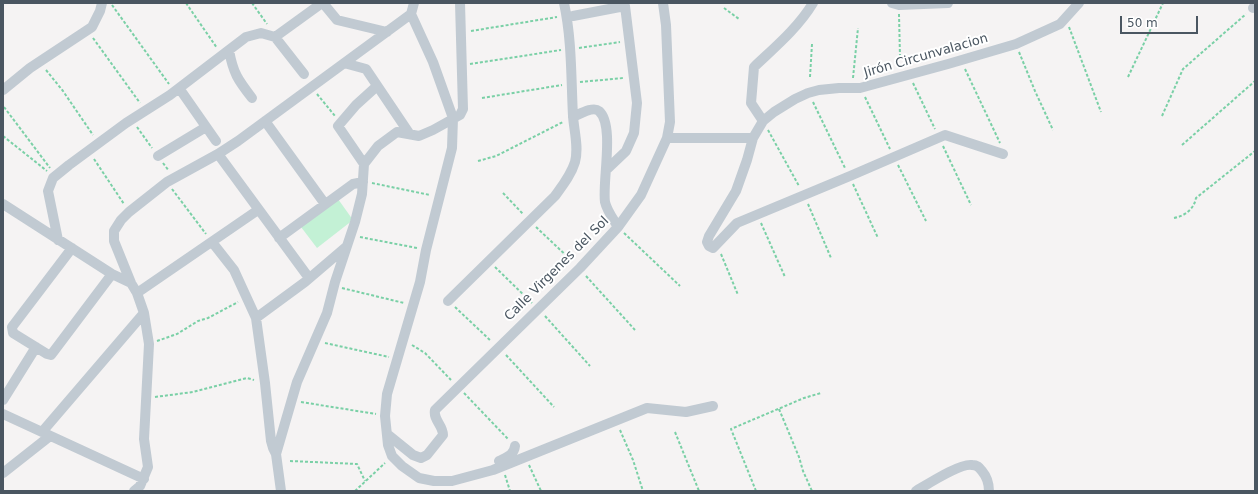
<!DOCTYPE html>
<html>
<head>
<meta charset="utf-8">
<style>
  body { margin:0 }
  #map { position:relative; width:1258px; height:494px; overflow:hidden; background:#f5f3f3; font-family:"DejaVu Sans",sans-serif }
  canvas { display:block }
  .frame { position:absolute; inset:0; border:4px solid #4a5661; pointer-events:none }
  .scale { position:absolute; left:1120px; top:16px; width:78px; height:18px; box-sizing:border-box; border:2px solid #4a5661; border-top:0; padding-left:5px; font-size:12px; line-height:14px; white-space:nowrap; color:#4a5661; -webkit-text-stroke:3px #fff; paint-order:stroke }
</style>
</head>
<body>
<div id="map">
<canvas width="1258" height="494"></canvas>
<div class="frame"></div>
<div class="scale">50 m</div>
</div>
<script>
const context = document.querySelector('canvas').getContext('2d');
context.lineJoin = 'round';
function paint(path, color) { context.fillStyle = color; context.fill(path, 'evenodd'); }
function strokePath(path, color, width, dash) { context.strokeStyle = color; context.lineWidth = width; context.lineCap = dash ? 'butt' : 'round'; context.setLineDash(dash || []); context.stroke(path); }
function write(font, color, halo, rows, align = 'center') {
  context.font = font + ' "DejaVu Sans",sans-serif'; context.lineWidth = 4; context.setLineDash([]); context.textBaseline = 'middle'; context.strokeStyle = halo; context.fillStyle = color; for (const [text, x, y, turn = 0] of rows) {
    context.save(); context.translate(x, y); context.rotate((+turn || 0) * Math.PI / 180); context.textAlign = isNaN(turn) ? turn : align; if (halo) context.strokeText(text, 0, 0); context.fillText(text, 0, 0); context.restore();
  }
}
const green = new Path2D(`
  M 338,199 L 353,220 L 317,248 L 301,227 Z`);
const path = new Path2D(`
  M 186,3 L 217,48
  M 252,3 L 267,24
  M 112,5 L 169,84
  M 724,8 L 739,19
  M 899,14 L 900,57
  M 1069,27 L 1101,112
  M 471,31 L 557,17
  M 93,38 L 140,103
  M 579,48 L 620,42
  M 1019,52 L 1035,91 L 1053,130
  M 470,64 L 561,50
  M 965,69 L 1000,143
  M 46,70 L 63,91 L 93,135
  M 810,77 L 812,44
  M 1128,77 L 1163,3
  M 853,78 L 858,28
  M 580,82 L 624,78
  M 913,83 L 935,129
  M 317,94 L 335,116
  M 865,97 L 890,149
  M 482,98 L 562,85
  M 813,102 L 845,168
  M 4,107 L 50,168
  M 1162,116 L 1183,69 L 1246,14
  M 137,127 L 152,148
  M 768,130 L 799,186
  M 3,136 L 47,171
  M 1182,145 L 1255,81
  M 943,146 L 971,205
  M 94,159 L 124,204
  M 478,161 L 496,156 L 563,122
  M 163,163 L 169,171
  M 898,165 L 926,221
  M 372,183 L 430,195
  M 853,184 L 878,238
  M 172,189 L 206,234
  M 503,193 L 523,214
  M 808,204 L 831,258
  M 1174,218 C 1185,216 1194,209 1196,198 L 1255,151
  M 761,223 L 785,277
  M 536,227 L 572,261
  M 624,233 L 680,286
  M 360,237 L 417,248
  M 721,254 L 738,295
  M 495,267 L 532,303
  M 586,276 L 635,330
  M 342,288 L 404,303
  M 455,307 L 491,341
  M 545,316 L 590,366
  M 157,341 L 177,334 L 198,321 L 208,318 L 238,302
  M 325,343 L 389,357
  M 412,345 L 425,353 L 451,380
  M 506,355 L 554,407
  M 464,393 L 508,439
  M 155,397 L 193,392 L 247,378 L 254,380
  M 301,402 L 376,414
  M 779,409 L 799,457 L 803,471 L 812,491
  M 620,430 L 633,460 L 643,491
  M 675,432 L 699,491
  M 290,461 L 357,464 L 365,481
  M 529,465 L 541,491
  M 505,475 L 510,491
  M 355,491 L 385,463
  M 756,491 L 731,429 L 804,398 L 821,393`);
const minor = new Path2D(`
  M 323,3 L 337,20 L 387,32
  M 892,3 L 899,5 L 948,3
  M 1253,8 L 1255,6
  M 411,14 L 433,62 L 453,118 L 452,148 L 426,250 L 420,282 L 387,394 L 385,416 L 388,445 L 392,456 L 402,466 L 419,478 L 434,481 L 452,481 L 493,470 L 647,408 L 686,412 L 713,406
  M 573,16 L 625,6 L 637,103 L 634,133 L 626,151 L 606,170
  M 275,37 L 322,3
  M 229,50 C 233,73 238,80 252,98
  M 344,63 L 366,69 L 409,133
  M 179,88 L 216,141
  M 3,90 L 30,68 L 92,27 L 100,11 L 102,3
  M 573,117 C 580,114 593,106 599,111 C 615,125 602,182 605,202 C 607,211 614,220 618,227
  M 265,121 L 325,204
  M 763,121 L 751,103 L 754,67 C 774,48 798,28 813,3
  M 667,138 L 753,138
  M 218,154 L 309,278
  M 1003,154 L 945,135 L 850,176 L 737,223 L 713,248 L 709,246 L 707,242 L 709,236 L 736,191 L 747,160 L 753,138 L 763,121 L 774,112 L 795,99 L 808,93 L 819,90 L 839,88 L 860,88 L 948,64 L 1016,44 L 1060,24 L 1079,3
  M 158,156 L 206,127
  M 364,164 L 338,126 L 356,105 L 377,86
  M 3,204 L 112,274 L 131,283
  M 279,238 L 353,184 L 363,182
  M 58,240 L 48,191 L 53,178 L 69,165 L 126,123 L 170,95 L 246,37 L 261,33 L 275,37 L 304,74
  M 212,242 L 234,270 L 256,318 L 265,383 L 271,441 L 273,448 L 276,454
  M 72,248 L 12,327 L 13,333 L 47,354 L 51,355 L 112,274
  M 137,293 L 258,210
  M 448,301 L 555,196 C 563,185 571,175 575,162 C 579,147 574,131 573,116 C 571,78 572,40 564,3
  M 256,318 L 305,282 L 346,247
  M 3,400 L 36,347
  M 3,414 L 144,479
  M 42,432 L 144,313
  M 387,434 L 413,455 L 421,458 L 427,455 L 443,435 C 443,425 433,420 435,410 L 580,268 L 618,227 L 641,195 L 667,138 L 670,122 L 666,25 L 663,3
  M 499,461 C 507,457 514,455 515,446
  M 3,473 L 50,436
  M 134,491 L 140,486 L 148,467 L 144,439 L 149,344 L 144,313 L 137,293 L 131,283 L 114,241 L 114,231 L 121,220 L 129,212 L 167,182 L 218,154 L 238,141 L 411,14 L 414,3
  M 281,491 L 276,454 L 297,382 L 327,313 L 335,282 L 355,222 L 362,194 L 364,164 L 378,146 L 397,132 L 419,136 L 433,130 L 460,115 L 463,109 L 460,3
  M 916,491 C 928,484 960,463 972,465 C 977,465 979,467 982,471 C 987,477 989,483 989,491`);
const streetNames = [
  ["Jirón Circunvalacion",926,56,-16],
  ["Calle Virgenes del Sol",557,269,-45]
];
paint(green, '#c3f1d5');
strokePath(path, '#7ad0a6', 2, [3, 2]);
strokePath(minor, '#c1cad2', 10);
write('13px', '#4a5661', '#fff', streetNames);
</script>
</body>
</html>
